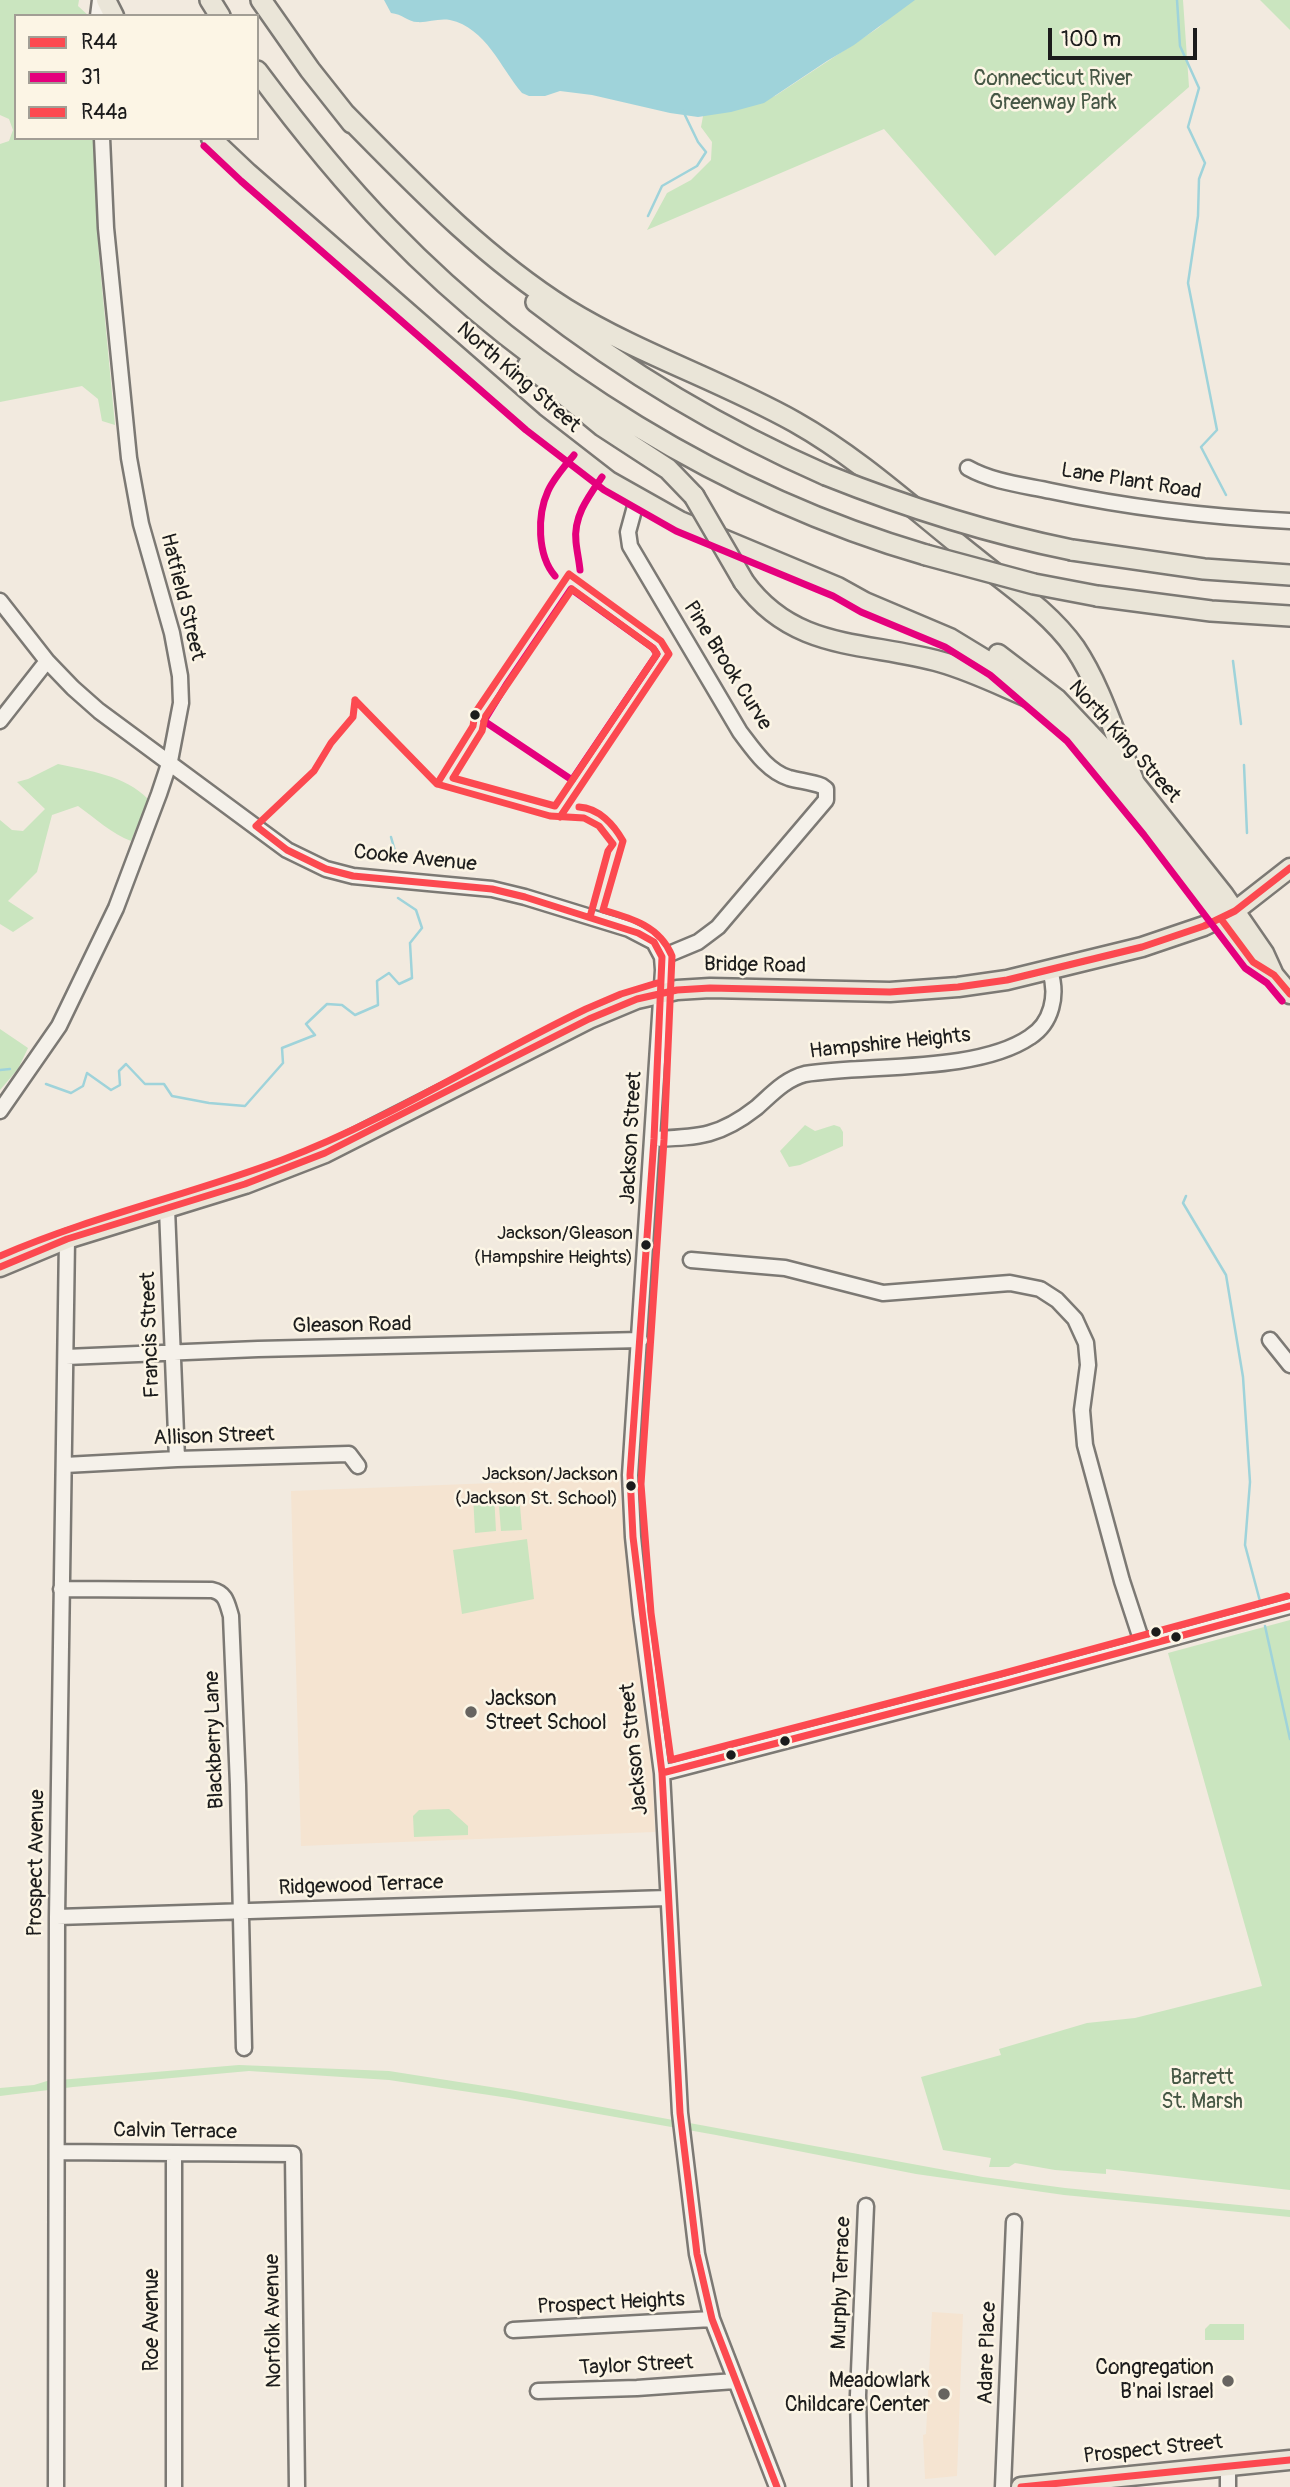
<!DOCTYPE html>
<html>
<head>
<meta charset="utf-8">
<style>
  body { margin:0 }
  #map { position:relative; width:1290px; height:2487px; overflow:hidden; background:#f2eadf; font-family:Pangolin,sans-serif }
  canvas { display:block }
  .legend { position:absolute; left:14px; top:14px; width:245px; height:126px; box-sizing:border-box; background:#fcf5e5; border:2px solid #a29e95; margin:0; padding:9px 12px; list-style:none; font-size:21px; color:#1c1c1c }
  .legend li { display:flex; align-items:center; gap:14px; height:35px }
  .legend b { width:35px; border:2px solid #a29e95 }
  .scale { position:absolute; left:1048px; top:28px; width:149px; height:32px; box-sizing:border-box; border:4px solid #1c1c1c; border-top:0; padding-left:9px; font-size:21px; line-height:24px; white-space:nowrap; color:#1c1c1c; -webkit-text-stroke:5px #fcf5e5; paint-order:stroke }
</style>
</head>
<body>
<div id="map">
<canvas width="1290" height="2487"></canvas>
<ul class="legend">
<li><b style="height:9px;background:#fc4950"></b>R44</li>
<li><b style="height:9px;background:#e5007d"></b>31</li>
<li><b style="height:9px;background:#fc4950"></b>R44a</li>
</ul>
<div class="scale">100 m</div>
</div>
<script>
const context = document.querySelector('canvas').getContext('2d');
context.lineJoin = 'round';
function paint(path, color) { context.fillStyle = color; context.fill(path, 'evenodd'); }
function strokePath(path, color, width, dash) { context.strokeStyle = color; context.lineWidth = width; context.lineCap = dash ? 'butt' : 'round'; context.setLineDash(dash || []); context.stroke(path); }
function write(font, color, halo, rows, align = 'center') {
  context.font = font + ' Pangolin,sans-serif'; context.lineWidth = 5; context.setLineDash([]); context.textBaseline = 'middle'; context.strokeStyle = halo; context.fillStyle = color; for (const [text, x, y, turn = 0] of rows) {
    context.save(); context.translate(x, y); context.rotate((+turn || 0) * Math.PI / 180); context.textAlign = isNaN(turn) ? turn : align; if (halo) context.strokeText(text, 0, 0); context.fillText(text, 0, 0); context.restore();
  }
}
const built = new Path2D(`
  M 619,1478 L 631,1612 L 652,1767 L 655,1832 L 301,1846 L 291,1491 Z
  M 932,2312 L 963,2314 L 957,2476 L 925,2479 L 923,2435 L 926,2434 Z`);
const green = new Path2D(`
  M 0,0 L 79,0 L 78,6 L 89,16 L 16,16 L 16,138 L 94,138 L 99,256 L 115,425 L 102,421 L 98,399 L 82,386 L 0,402 L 0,144 L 9,141 L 13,130 L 9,119 L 0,115 Z
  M 910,0 L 1183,0 L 1189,87 L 995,256 L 884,129 L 647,230 L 667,193 L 691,180 L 711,160 L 712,142 L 701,127 L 704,111 L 775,96 L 878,28 Z
  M 1260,0 L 1290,0 L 1290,30 Z
  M 58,764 C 89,771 125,775 148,799 L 131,841 C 112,834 95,818 78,806 L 52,815 L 37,872 L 8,901 L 34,918 L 13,932 L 0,924 L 0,820 L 12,830 L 23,831 L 45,809 L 17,782 L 28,779 Z
  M 0,1029 L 28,1048 L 18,1069 L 0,1090 Z
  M 805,1125 L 815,1131 L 834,1125 L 840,1127 L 843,1132 L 843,1146 L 800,1165 L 789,1167 L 780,1151 Z
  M 519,1493 L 522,1530 L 501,1531 L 498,1494 Z
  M 494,1494 L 496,1531 L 475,1533 L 473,1495 Z
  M 527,1539 L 534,1599 L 462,1614 L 453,1550 Z
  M 1290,1620 L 1290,2190 L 1106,2169 L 1106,2174 L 1055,2170 L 1015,2163 L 1009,2167 L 989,2167 L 991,2158 L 943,2150 L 921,2077 L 1001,2055 L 999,2049 L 1087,2023 L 1135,2018 L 1262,1986 L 1168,1653 Z
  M 449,1809 L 468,1826 L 468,1835 L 414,1837 L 413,1816 L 419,1810 Z
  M 239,2065 L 389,2071 L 510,2090 L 983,2177 L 1065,2188 L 1290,2210 L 1290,2217 L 1064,2195 L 916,2174 L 716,2135 L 509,2098 L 389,2080 L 249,2071 L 73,2087 L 0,2096 L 0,2088 L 34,2085 L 47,2081 Z
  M 1210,2324 L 1244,2324 L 1244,2340 L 1205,2340 L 1205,2329 Z`);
const water = new Path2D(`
  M 384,0 L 915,0 L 854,45 L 827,61 L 764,103 L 731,112 L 698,117 L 670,113 L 592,95 L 560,91 L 545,96 L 529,96 L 522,93 C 500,67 486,28 450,20 C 438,18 427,23 417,22 C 409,22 402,14 391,13 Z`);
const stream = new Path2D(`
  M 1177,0 L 1180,46 L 1199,88 L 1188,127 L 1205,163 L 1199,179 L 1198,216 L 1188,283 L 1217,430 L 1201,447 L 1226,495
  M 648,216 L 662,186 L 697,166 L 706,152 L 698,142 L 683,111
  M 1233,661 L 1241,724
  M 1244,765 L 1247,833
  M 391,837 L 397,858
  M 0,1070 L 10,1069
  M 46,1084 L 71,1093 L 83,1086 L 87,1073 L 111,1090 L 120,1085 L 119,1071 L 126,1064 L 145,1084 L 164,1084 L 172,1096 L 209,1103 L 245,1106 L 283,1063 L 282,1048 L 315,1035 L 306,1024 L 327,1004 L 342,1005 L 355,1015 L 378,1005 L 377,981 L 389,973 L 399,984 L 412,978 L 410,943 L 422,928 L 416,910 L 398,898
  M 1186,1196 L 1183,1203 L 1226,1275 L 1243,1377 L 1250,1482 L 1245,1545 L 1261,1605
  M 1265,1626 L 1290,1739`);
const minor = new Path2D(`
  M 98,16 L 100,0
  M 968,468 C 993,482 1023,485 1051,491 C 1130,508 1209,517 1290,521
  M 637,499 L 628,532 L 630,546 L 740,732 C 753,749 767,771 789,778 C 800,781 812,782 822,786 L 826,789 L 826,800 L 718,927 L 698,942 L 662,957
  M 0,601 L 47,661 L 73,688 L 99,711 L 287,850 L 326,869 L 353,876 L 492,889 L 525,897 L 629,929 L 654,942 L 662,957 L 663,970 L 630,1475 L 633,1537 L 641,1614 L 662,1773 L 680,2113 L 697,2254 L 712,2319 L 777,2487
  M 0,721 L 47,661
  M 0,1111 L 59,1026 L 116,908 L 159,794 L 170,761 L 181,703 L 180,676 L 172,633 L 141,524 L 129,458 L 106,228 L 102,138
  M 654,1139 C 698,1137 719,1137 756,1108 C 771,1095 785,1079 805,1074 C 868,1064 977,1073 1030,1037 C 1052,1023 1058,995 1050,971
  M 167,1209 L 177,1459
  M 691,1260 L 785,1268 L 883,1293 L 1010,1283 L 1040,1289 L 1057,1300 L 1075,1319 L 1086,1343 L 1088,1365 L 1082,1410 L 1085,1445 L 1122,1581 L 1143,1645
  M 1270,1340 L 1290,1365
  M 66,1357 L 258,1349 L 640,1340
  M 65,1465 L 177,1459 L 349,1454 L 358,1466
  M 61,1589 L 212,1590 C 226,1593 227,1603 231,1616 L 238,1785 L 244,2048
  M 662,1773 L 1004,1684 L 1290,1606
  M 57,1917 L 667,1898
  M 57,2152 L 293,2154 L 297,2487
  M 174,2153 L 174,2487
  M 513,2330 L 712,2319
  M 538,2391 L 637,2388 L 735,2381
  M 1228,2466 L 1228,2487
  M 56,2487 L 57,1917 L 67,1239
  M 860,2487 L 858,2395 L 866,2206
  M 1003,2487 L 1014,2222`);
const major = new Path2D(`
  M 106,0 L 114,16
  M 211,138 L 248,173 L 533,422 L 609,481 L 680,521 L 838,587 L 865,602 L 950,638 L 996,666 L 1075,734 L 1152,829 L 1253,962 L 1274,975
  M 998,654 L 1057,699 L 1127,773 L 1224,895 L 1264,953 L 1274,975 L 1290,994
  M 0,1267 L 67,1239 L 245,1184 L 325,1153 L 589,1019 L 637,999 L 677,990 L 710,988 L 890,992 L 958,987 L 1007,980 L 1142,947 L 1204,926 L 1235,911 L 1290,868
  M 1021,2487 L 1290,2460`);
const highway = new Path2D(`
  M 210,0 L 220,16
  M 261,0 L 310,70 L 352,123
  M 257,71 C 298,126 341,180 389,229 C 533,378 727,497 926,555
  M 344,113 C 413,183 482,256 566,309 C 639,354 720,380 795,422 C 859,458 915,510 973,556 C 1007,584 1049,611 1075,648 C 1101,687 1115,736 1133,779
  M 536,302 C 626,372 721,429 826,475
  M 528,365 L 602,426 L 668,469 L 694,496
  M 1072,550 L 1204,569 L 1290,575
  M 744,582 C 795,652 866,641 941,662 C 976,672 1008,689 1041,702
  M 1097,596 L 1211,611 L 1290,616`);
const highwayBridge = new Path2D(`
  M 826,475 C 906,507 988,533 1072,550
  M 694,496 L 744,582
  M 926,555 L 1034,584 L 1097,596`);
const bus1 = new Path2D(`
  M 355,700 L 353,717 L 331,743 L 314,771 L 256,826 L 287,850 L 326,869 L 353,876 L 492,889 L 525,897 L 638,933 L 654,942 L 662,957 L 654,1139 L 630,1475 L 633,1537 L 662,1773 L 680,2113 L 697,2254 L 712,2319 L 777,2487
  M 355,700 L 437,784 L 550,816 L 584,818 L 599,826 L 613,844 L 608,851 L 590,917
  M 437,784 L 473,726 L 475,713 L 569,574 L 661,641 L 669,654 L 560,817
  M 1221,919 L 1253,962 L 1274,975 L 1290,994
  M 0,1267 L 67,1239 L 245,1184 L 325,1153 L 589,1019 L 637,999 L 677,990 L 710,988 L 890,992 L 958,987 L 1007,980 L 1142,947 L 1204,926 L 1235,911 L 1290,868
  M 662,1773 L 1004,1684 L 1290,1606
  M 1021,2487 L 1290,2460`);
const bus2 = new Path2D(`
  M 204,146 L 241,181 L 526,430 L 604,490 L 676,531 L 833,596 L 861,612 L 945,647 L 990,675 L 1067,741 L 1144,835 L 1245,968 L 1267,983 L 1282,1001
  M 580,570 C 579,560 577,552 576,542 C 573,517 588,497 602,477
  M 555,576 C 537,555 537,515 548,491 C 554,478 564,467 574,455
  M 571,589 L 653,648 L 657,654 L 572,780 L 484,721 L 506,685 Z`);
const bus3 = new Path2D(`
  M 572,589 L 653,648 L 657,654 L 555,806 L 453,778 L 482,731 L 485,717 Z
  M 579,807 C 599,808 614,825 623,841 L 603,910 C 631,918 660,926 672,956 L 664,1140 L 641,1484 L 651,1613 L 671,1760 L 1001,1674 L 1287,1596
  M 0,1256 C 92,1216 189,1195 282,1160 C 388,1120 484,1058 586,1009 L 621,994 L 657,983`);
const markers = [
  [475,715,6,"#1c1c1c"],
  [646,1245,6,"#1c1c1c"],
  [631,1486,6,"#1c1c1c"],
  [1156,1632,6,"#1c1c1c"],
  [1176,1637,6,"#1c1c1c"],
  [471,1712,7,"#676460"],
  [785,1741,6,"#1c1c1c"],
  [731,1755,6,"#1c1c1c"],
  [1228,2381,7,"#676460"],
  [944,2394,7,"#676460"]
];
const busNames = [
  ["Jackson/Gleason",633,1234],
  ["(Hampshire Heights)",633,1258],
  ["Jackson/Jackson",618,1475],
  ["(Jackson St. School)",618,1499]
];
const parkNames = [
  ["Connecticut River",1053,80],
  ["Greenway Park",1053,104],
  ["Barrett",1202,2079],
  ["St. Marsh",1202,2103]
];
const streetNames = [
  ["North King Street",518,378,41],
  ["Lane Plant Road",1131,482,9],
  ["Hatfield Street",182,597,76],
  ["Pine Brook Curve",727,666,58],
  ["North King Street",1124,742,48],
  ["Cooke Avenue",415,859,6],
  ["Bridge Road",755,966,1],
  ["Hampshire Heights",890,1044,-6],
  ["Jackson Street",632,1138,-87],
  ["Gleason Road",352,1326,-1],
  ["Francis Street",151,1335,-92],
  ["Allison Street",214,1437,-2],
  ["Blackberry Lane",215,1740,-92],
  ["Jackson Street",635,1749,-96],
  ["Prospect Avenue",37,1863,-89],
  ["Ridgewood Terrace",361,1886,-2],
  ["Calvin Terrace",175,2132,1],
  ["Murphy Terrace",842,2283,-88],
  ["Prospect Heights",611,2304,-3],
  ["Roe Avenue",153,2320,-90],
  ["Norfolk Avenue",274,2321,-91],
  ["Adare Place",988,2353,-88],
  ["Taylor Street",636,2366,-3],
  ["Prospect Street",1153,2450,-6]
];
const poiNames = [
  ["Jackson",485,1700,"left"],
  ["Street School",485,1724,"left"],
  ["Congregation",1214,2369],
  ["B'nai Israel",1214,2393],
  ["Meadowlark",930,2382],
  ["Childcare Center",930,2406]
];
paint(built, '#f5e4d1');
paint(green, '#cae5bf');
paint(water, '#9fd3da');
strokePath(stream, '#9fd3da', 2.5);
strokePath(minor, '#7c7974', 19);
strokePath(major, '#7c7974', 23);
strokePath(highway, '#7c7974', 24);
strokePath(minor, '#f5f1ea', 14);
strokePath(major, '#eae5d8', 18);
strokePath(highway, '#eae5d8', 19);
strokePath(highwayBridge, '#7c7974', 24, []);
strokePath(highwayBridge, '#eae5d8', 19);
strokePath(bus1, '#fc4950', 7);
strokePath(bus2, '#e5007d', 7);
strokePath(bus3, '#fc4950', 7);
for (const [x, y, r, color] of markers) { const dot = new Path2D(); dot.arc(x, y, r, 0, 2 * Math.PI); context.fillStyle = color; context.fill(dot); strokePath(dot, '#fcf5e5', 2.5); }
write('19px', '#1c1c1c', '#fcf5e5', busNames, 'right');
write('21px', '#465745', '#fcf5e5', parkNames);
write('21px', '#1c1c1c', '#fcf5e5', streetNames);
write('21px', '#1c1c1c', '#fcf5e5', poiNames, 'right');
</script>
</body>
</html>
